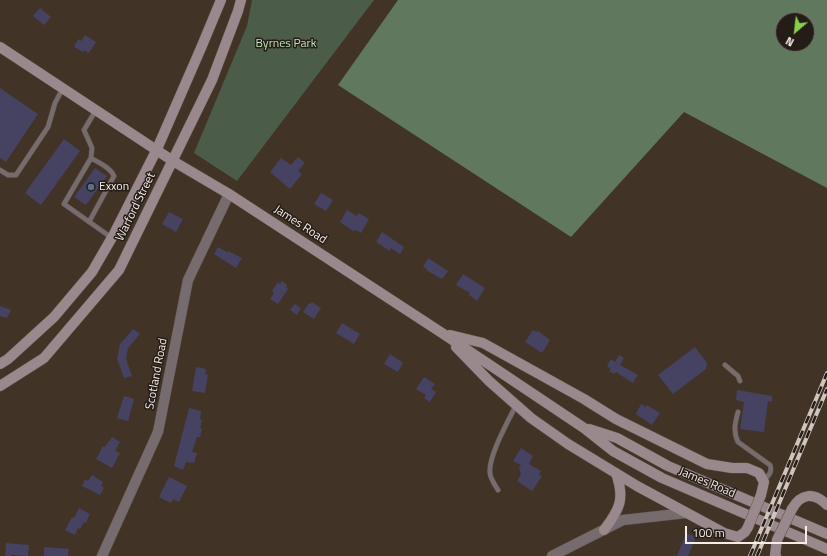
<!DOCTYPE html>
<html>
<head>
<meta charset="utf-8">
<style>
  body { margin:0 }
  #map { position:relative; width:827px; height:556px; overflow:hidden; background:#423327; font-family:"Titillium Web",sans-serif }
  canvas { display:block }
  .north { position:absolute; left:775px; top:12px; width:40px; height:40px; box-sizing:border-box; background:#231c17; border:1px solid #777069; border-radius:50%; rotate:208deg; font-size:11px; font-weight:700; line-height:16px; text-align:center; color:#f6ede5 }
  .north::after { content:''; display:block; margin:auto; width:14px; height:18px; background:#88cf49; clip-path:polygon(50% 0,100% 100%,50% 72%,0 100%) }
  .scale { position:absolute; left:685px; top:526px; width:122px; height:18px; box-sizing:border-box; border:2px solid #f6ede5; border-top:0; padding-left:5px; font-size:12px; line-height:14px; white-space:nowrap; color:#f6ede5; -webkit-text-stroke:3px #231c17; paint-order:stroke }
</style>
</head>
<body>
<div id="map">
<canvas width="827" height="556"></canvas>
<div class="north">N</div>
<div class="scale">100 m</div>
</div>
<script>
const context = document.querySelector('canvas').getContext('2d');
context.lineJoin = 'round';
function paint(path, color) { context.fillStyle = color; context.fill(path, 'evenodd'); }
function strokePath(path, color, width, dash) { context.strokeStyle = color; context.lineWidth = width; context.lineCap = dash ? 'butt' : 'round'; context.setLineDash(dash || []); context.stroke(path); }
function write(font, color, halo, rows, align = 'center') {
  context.font = font + ' "Titillium Web",sans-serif'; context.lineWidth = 3; context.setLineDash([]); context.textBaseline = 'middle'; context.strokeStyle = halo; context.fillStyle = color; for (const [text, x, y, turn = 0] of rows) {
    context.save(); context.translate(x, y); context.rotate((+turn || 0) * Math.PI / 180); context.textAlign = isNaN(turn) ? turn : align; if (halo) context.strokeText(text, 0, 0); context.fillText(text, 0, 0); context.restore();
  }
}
const green = new Path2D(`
  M 252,0 L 374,0 L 237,181 L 194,153 L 247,26 Z`);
const forest = new Path2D(`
  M 398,0 L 827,0 L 827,188 L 684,112 L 571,237 L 338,85 ZM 783,20 L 807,20 L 807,44 L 783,44 Z`);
const building = new Path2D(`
  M 40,8 L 51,17 L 44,25 L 33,16 Z
  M 85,35 L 96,42 L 89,53 L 84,50 L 83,52 L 74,47 L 78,39 L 81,41 Z
  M 0,88 L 38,114 L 6,162 L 0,158 Z
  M 64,139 L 80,151 L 41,205 L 25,193 Z
  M 298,157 L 305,163 L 298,171 L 302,174 L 290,189 L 270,172 L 281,158 L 291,165 Z
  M 95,168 L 107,176 L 86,205 L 74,197 Z
  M 321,193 L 333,200 L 326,211 L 314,204 Z
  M 347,210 L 357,216 L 359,213 L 369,219 L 361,233 L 356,230 L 353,231 L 340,222 Z
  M 169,212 L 183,219 L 176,232 L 162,224 Z
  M 382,232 L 404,247 L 400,254 L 391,248 L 390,251 L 376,242 Z
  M 218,247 L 227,252 L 228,251 L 242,258 L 236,268 L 214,254 Z
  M 428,258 L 448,271 L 442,279 L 426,270 L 427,269 L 423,267 Z
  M 463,274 L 485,288 L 477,301 L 469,295 L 470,293 L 456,285 Z
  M 282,281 L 287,285 L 286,287 L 288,289 L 278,304 L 270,299 L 274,293 L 272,291 L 278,282 L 280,284 Z
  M 312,302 L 321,308 L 314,319 L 303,312 L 309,303 L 310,304 Z
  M 295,304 L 301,308 L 297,315 L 290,310 Z
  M 0,306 L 11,310 L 7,318 L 0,316 Z
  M 342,323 L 360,334 L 354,344 L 336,333 Z
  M 133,329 L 140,334 L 128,348 L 126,359 L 132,376 L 124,378 L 117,359 L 120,344 Z
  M 533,330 L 537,332 L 538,331 L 550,340 L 542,353 L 525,342 Z
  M 695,347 L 707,363 L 706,369 L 673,394 L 658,375 Z
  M 390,354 L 403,363 L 398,372 L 384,364 Z
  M 619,355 L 624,358 L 620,365 L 638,375 L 633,383 L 616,372 L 614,374 L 609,371 L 611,369 L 607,366 L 611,359 L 615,362 Z
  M 196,367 L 206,369 L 205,374 L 208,375 L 205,393 L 192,391 Z
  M 424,377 L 435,384 L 431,389 L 436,392 L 430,402 L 424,398 L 426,395 L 416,389 Z
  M 737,390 L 772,396 L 772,402 L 768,401 L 764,432 L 740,429 L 744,402 L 736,400 Z
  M 124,396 L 134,399 L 128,421 L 117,418 Z
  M 641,404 L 646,407 L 647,405 L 660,413 L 652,425 L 636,414 Z
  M 189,408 L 201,411 L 200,419 L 202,420 L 200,428 L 202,429 L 200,437 L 197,437 L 192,452 L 197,453 L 194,463 L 186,462 L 183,470 L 174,466 Z
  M 112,437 L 120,442 L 115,451 L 120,453 L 112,468 L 96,459 L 103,446 L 105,447 Z
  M 521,448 L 533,456 L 529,464 L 541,471 L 539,475 L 542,476 L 532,491 L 517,481 L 521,474 L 519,468 L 521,465 L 513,461 Z
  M 92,475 L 103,482 L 101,486 L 104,488 L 100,495 L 82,486 L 85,479 L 88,481 Z
  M 169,477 L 187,486 L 179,502 L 173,499 L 171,503 L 159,497 Z
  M 79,508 L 90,514 L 86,523 L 84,522 L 80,529 L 78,528 L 75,535 L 65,530 L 72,517 L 74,518 Z
  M 686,533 L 696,537 L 688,556 L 677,556 Z
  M 6,543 L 29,545 L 28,556 L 11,555 L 11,556 L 5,556 Z
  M 44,547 L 69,549 L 68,556 L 44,556 Z`);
const service = new Path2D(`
  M 96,110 L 84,130 L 92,148 L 91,158 L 64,204 L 112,238
  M 0,170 L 8,175 L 16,175 L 48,127 L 55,103 L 63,88
  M 89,222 L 114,176 C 110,167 99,163 91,158
  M 725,365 L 738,376 L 740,381
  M 738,412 C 735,423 733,432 738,442 L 770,465 C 773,472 768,476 763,481
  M 498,490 C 495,485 490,478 490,473 C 488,456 509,420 516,405`);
const tertiary = new Path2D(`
  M 102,556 L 158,432 L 188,280 L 229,194
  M 552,556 L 623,520 L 686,513`);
const secondary = new Path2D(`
  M 0,47 L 173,161 L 229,194 L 442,333 L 584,428 L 613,451 L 662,478 L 827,549
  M 450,335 L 483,343 L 584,399 L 616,419 L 707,464 L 732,468 L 747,468 L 759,473 L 764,482 L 761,495
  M 456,347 L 489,381 L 531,418 L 568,444 L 637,486 L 724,533 L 738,537 L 745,532 L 748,527
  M 0,364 L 8,359 L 54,317 L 92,272 L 114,234 L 157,149 L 201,48 L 221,0
  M 0,386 L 44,358 L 119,270 L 212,80 L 238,11 L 241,0
  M 589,429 L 617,438 L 668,466 L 827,534
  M 792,509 C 801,493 814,492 827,505
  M 604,530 C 620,509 625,499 616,473
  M 776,556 L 775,555 L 777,540`);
const rail = new Path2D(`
  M 750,556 L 827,373
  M 757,556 L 827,389`);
const secondaryBridge = new Path2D(`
  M 748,527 L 761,495
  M 777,540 L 792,509`);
const markers = [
  [91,187,4,"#5c6f8a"]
];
const parkNames = [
  ["Byrnes Park",286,44]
];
const poiNames = [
  ["Exxon",99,187]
];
const streetNames = [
  ["Warford Street",136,207,-64],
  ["James Road",300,225,33],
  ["Scotland Road",157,374,-79],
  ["James Road",707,483,23]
];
paint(green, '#4b5c49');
paint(forest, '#60785d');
paint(building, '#454361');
strokePath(service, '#5f5145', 5.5);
strokePath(tertiary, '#5f5145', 11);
strokePath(secondary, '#5f5145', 11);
strokePath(service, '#766c6e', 4.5);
strokePath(tertiary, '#766c6e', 10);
strokePath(secondary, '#99898d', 10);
strokePath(rail, '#d0c5bd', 4);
strokePath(rail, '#231c17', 2.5, [8]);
strokePath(secondaryBridge, '#5f5145', 11, []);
strokePath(secondaryBridge, '#99898d', 10);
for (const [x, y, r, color] of markers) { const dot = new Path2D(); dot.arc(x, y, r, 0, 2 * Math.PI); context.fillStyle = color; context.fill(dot); strokePath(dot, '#231c17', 1.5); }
write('12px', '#bce7b6', '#231c17', parkNames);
write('12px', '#f6ede5', '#231c17', poiNames, 'left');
write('12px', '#f6ede5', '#231c17', streetNames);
</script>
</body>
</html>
